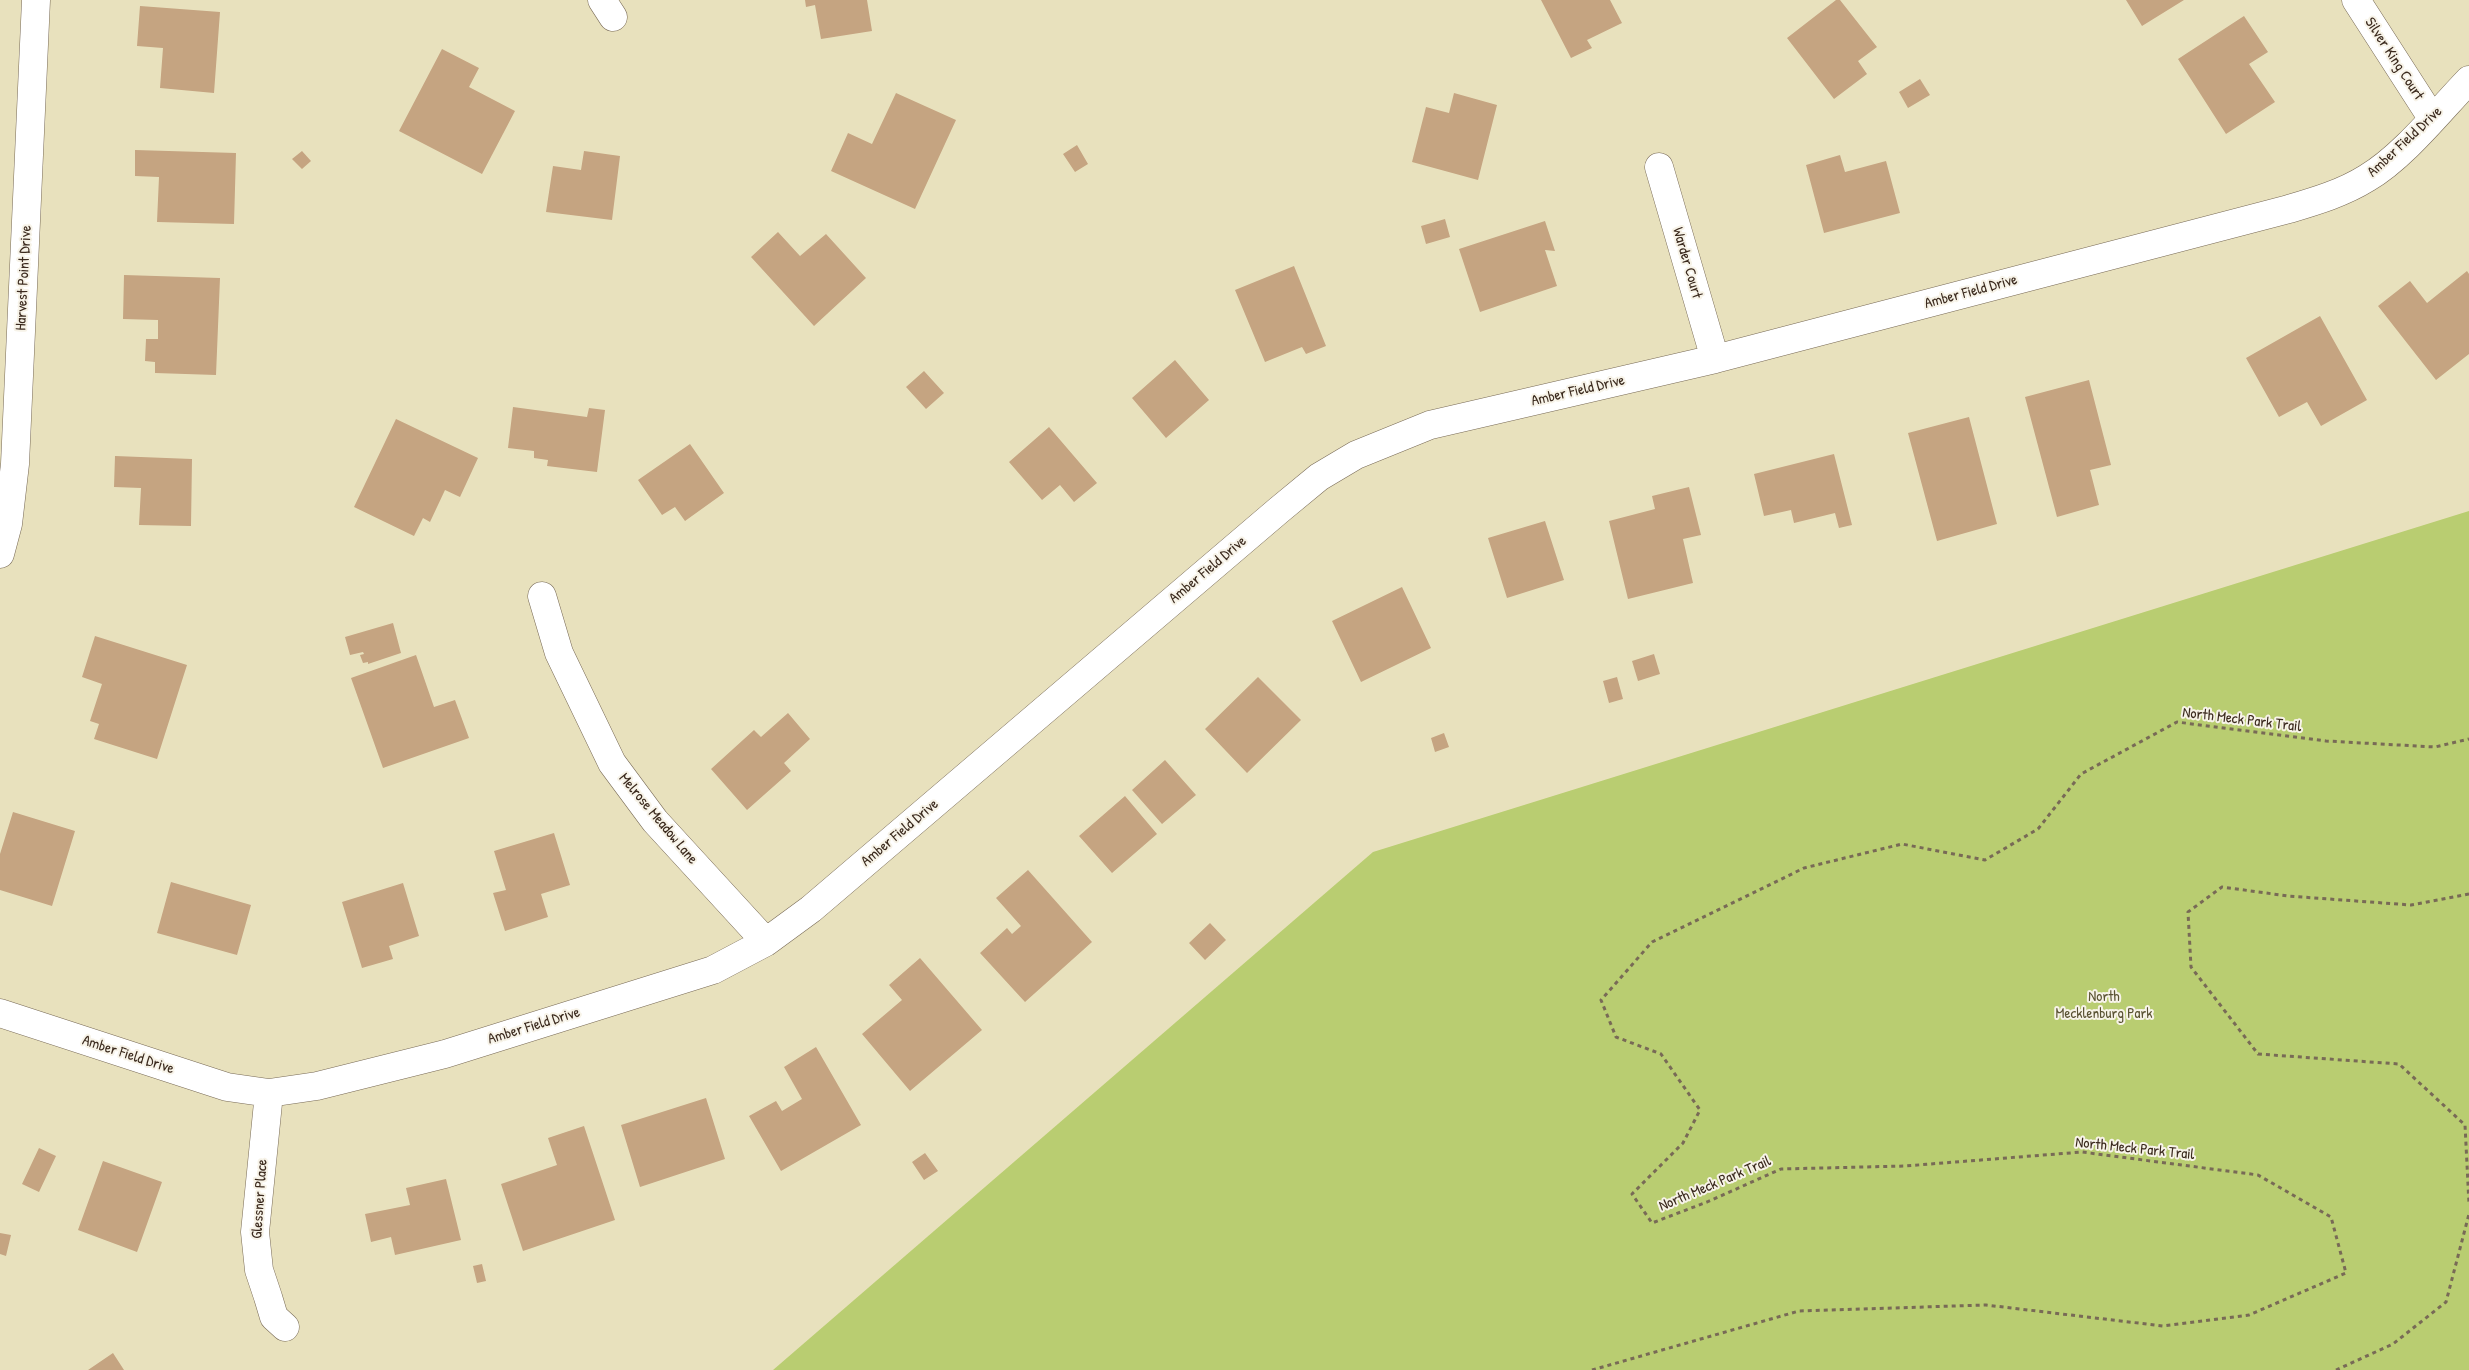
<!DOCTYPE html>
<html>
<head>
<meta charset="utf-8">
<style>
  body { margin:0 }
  canvas { display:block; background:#e8e1bd }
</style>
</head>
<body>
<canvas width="2469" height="1370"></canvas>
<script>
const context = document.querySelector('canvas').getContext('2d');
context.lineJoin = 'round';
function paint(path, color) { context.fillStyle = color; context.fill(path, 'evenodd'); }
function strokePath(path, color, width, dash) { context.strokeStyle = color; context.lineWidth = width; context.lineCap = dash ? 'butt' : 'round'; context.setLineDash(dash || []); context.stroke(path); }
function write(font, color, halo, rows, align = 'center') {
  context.font = font + ' "Patrick Hand",sans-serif'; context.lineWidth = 4; context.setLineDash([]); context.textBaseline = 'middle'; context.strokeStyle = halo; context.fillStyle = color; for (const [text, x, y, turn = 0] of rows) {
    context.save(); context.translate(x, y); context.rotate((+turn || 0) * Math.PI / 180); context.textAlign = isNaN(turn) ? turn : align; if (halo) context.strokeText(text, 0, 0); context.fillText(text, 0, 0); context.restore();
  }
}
const green = new Path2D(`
  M 2469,511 L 2469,1370 L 773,1370 L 1373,852 Z`);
const building = new Path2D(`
  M 805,0 L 867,0 L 872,31 L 821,39 L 815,5 L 806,7 Z
  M 1541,0 L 1610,0 L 1622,23 L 1587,40 L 1592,48 L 1571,58 Z
  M 1836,0 L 1840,0 L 1877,47 L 1858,61 L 1867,74 L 1834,99 L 1787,38 Z
  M 2126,0 L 2184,0 L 2142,26 Z
  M 140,6 L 220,12 L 214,93 L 160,88 L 163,48 L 137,46 Z
  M 2244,16 L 2268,52 L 2249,64 L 2275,102 L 2226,134 L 2178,59 Z
  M 442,49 L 479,68 L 469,87 L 515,111 L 482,174 L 399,131 Z
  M 1920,79 L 1930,95 L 1908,108 L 1899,92 Z
  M 896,93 L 956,120 L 915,209 L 831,171 L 848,133 L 872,144 Z
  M 1454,93 L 1497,105 L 1478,180 L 1412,162 L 1426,107 L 1449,113 Z
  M 1077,145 L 1088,164 L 1075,172 L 1063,154 Z
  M 135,150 L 236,153 L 234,224 L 157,222 L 159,177 L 135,176 Z
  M 302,151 L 311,161 L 302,169 L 292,159 Z
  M 584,151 L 620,156 L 612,220 L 546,212 L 553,166 L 581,170 Z
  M 1840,155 L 1845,172 L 1886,161 L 1900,213 L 1824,233 L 1806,165 Z
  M 1445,219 L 1450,237 L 1426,244 L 1421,226 Z
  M 1545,221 L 1555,251 L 1545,250 L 1557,286 L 1480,312 L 1459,249 Z
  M 778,232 L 800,256 L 826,234 L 866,278 L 814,326 L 751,257 Z
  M 1294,266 L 1326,346 L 1306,354 L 1302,347 L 1265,362 L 1235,290 Z
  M 2467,271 L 2469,274 L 2469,354 L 2436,380 L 2378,306 L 2410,281 L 2427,303 Z
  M 124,275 L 220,278 L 216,375 L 155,373 L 155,362 L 145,361 L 146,339 L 158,339 L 158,320 L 123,319 Z
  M 2320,316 L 2367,400 L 2321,426 L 2307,402 L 2279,417 L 2246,358 Z
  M 1175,360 L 1209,400 L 1166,438 L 1132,398 Z
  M 924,371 L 944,393 L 926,409 L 906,387 Z
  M 2089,380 L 2111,465 L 2090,470 L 2099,505 L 2057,517 L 2025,397 Z
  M 513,407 L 587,417 L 589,408 L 605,410 L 597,472 L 547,466 L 548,460 L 534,458 L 534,451 L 508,448 Z
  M 1969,417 L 1997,524 L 1937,541 L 1908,433 Z
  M 396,419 L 478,458 L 460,497 L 445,490 L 430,522 L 423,518 L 414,536 L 354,507 Z
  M 1049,427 L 1097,483 L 1074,502 L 1060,485 L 1042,500 L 1009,462 Z
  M 690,444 L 724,493 L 685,521 L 675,507 L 662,515 L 638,480 Z
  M 1834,454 L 1852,525 L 1839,528 L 1835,513 L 1794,523 L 1791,510 L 1764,516 L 1754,474 Z
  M 115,456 L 192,459 L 191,526 L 139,525 L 141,488 L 114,487 Z
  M 1689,487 L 1701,535 L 1683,539 L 1693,583 L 1628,599 L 1609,521 L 1655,509 L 1652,496 Z
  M 1545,521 L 1564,580 L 1507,598 L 1488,538 Z
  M 1402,587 L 1431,648 L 1361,682 L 1332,621 Z
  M 393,623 L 401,653 L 368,664 L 368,662 L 363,663 L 360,655 L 364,654 L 363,652 L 350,655 L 345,637 Z
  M 95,636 L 187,665 L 157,759 L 94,739 L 99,724 L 90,721 L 102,684 L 82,677 Z
  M 1654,654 L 1660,674 L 1638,681 L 1632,661 Z
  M 416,655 L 434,707 L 455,700 L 469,738 L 383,768 L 351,678 Z
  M 1258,677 L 1301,720 L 1247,773 L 1205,729 Z
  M 1617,677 L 1623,699 L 1609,703 L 1603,681 Z
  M 788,713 L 810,739 L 784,763 L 791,771 L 747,810 L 711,769 L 754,730 L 761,737 Z
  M 1444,733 L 1449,747 L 1435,752 L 1431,738 Z
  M 1165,760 L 1196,795 L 1162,824 L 1132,790 Z
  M 1125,796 L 1157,834 L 1112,873 L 1079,836 Z
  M 13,812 L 75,831 L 52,906 L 0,890 L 0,854 Z
  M 554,833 L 570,885 L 541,894 L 548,917 L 505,931 L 493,893 L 506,890 L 494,851 Z
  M 1028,870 L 1092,942 L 1025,1002 L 980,953 L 1007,928 L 1012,934 L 1021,926 L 996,898 Z
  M 171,882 L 251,905 L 237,955 L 157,933 Z
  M 403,883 L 419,936 L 389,946 L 393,959 L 362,968 L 342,902 Z
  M 1210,923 L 1226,940 L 1205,960 L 1189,943 Z
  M 920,958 L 982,1030 L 910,1091 L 862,1034 L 902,1000 L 889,985 Z
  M 816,1047 L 861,1125 L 781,1171 L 749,1116 L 776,1101 L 782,1111 L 802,1099 L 784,1067 Z
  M 706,1098 L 725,1159 L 640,1187 L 621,1125 Z
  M 584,1126 L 615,1220 L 523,1251 L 501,1184 L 557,1165 L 548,1138 Z
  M 39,1148 L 56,1156 L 39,1192 L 22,1184 Z
  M 925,1153 L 938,1171 L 924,1180 L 912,1162 Z
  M 103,1161 L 162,1182 L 137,1252 L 78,1230 Z
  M 446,1179 L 461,1240 L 395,1255 L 391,1237 L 371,1242 L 365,1214 L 410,1205 L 406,1188 Z
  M 0,1233 L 11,1235 L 6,1256 L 0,1254 Z
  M 482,1264 L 486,1281 L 477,1283 L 473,1266 Z
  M 113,1353 L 124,1370 L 88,1370 Z`);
const path = new Path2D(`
  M 2469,894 L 2411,905 L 2288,896 L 2222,887 L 2188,912 L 2191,967 L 2258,1054 L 2399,1064 L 2465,1125 L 2469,1204
  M 1592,1370 L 1799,1311 L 1986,1305 L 2163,1326 L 2249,1315 L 2346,1273 L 2331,1217 L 2258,1175 L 2082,1152 L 1905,1166 L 1781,1169 L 1707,1202 L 1652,1223 L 1632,1194 L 1683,1143 L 1700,1110 L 1661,1054 L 1616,1037 L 1601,1000 L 1652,942 L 1804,868 L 1902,844 L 1985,860 L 2038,829 L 2081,774 L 2177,722 L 2326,741 L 2435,747 L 2469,739
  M 2336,1370 L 2393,1344 L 2446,1302 L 2469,1214`);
const minor = new Path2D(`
  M 602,0 L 613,17
  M 2356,0 L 2432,118
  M 1659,167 L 1715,359
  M 0,554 L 8,524 L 15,464 L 36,0
  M 542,596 L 559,653 L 612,763 L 655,821 L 766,942
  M 0,1013 L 227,1087 L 269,1093 L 317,1086 L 445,1054 L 713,970 L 766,942 L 811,909 L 1279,510 L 1319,477 L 1356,455 L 1430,425 L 1715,359 L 2289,209 C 2316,201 2343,193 2367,178 C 2403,157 2440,110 2469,80
  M 269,1093 L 255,1232 L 259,1270 L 268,1297 L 274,1317 L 285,1327`);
const streetNames = [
  ["Silver King Court",2394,59,57],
  ["Amber Field Drive",2405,142,-43],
  ["Warder Court",1687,263,74],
  ["Harvest Point Drive",24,278,-87],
  ["Amber Field Drive",1971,292,-15],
  ["Amber Field Drive",1578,391,-13],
  ["Amber Field Drive",1208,570,-40],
  ["North Meck Park Trail",2242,720,7],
  ["Melrose Meadow Lane",658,819,50],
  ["Amber Field Drive",900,833,-40],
  ["Amber Field Drive",534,1026,-17],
  ["Amber Field Drive",128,1055,18],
  ["North Meck Park Trail",2135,1149,6],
  ["North Meck Park Trail",1715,1184,-23],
  ["Glessner Place",260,1199,-86]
];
const parkNames = [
  ["North",2104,997],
  ["Mecklenburg Park",2104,1014]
];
paint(green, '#b9cd71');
paint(building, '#c5a481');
strokePath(minor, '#786a56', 29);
strokePath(path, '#786a56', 3, [4, 4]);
strokePath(minor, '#fff', 28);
write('15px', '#3b2a1e', '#f7f3e8', streetNames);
write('15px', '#5a5333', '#f7f3e8', parkNames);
</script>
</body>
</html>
